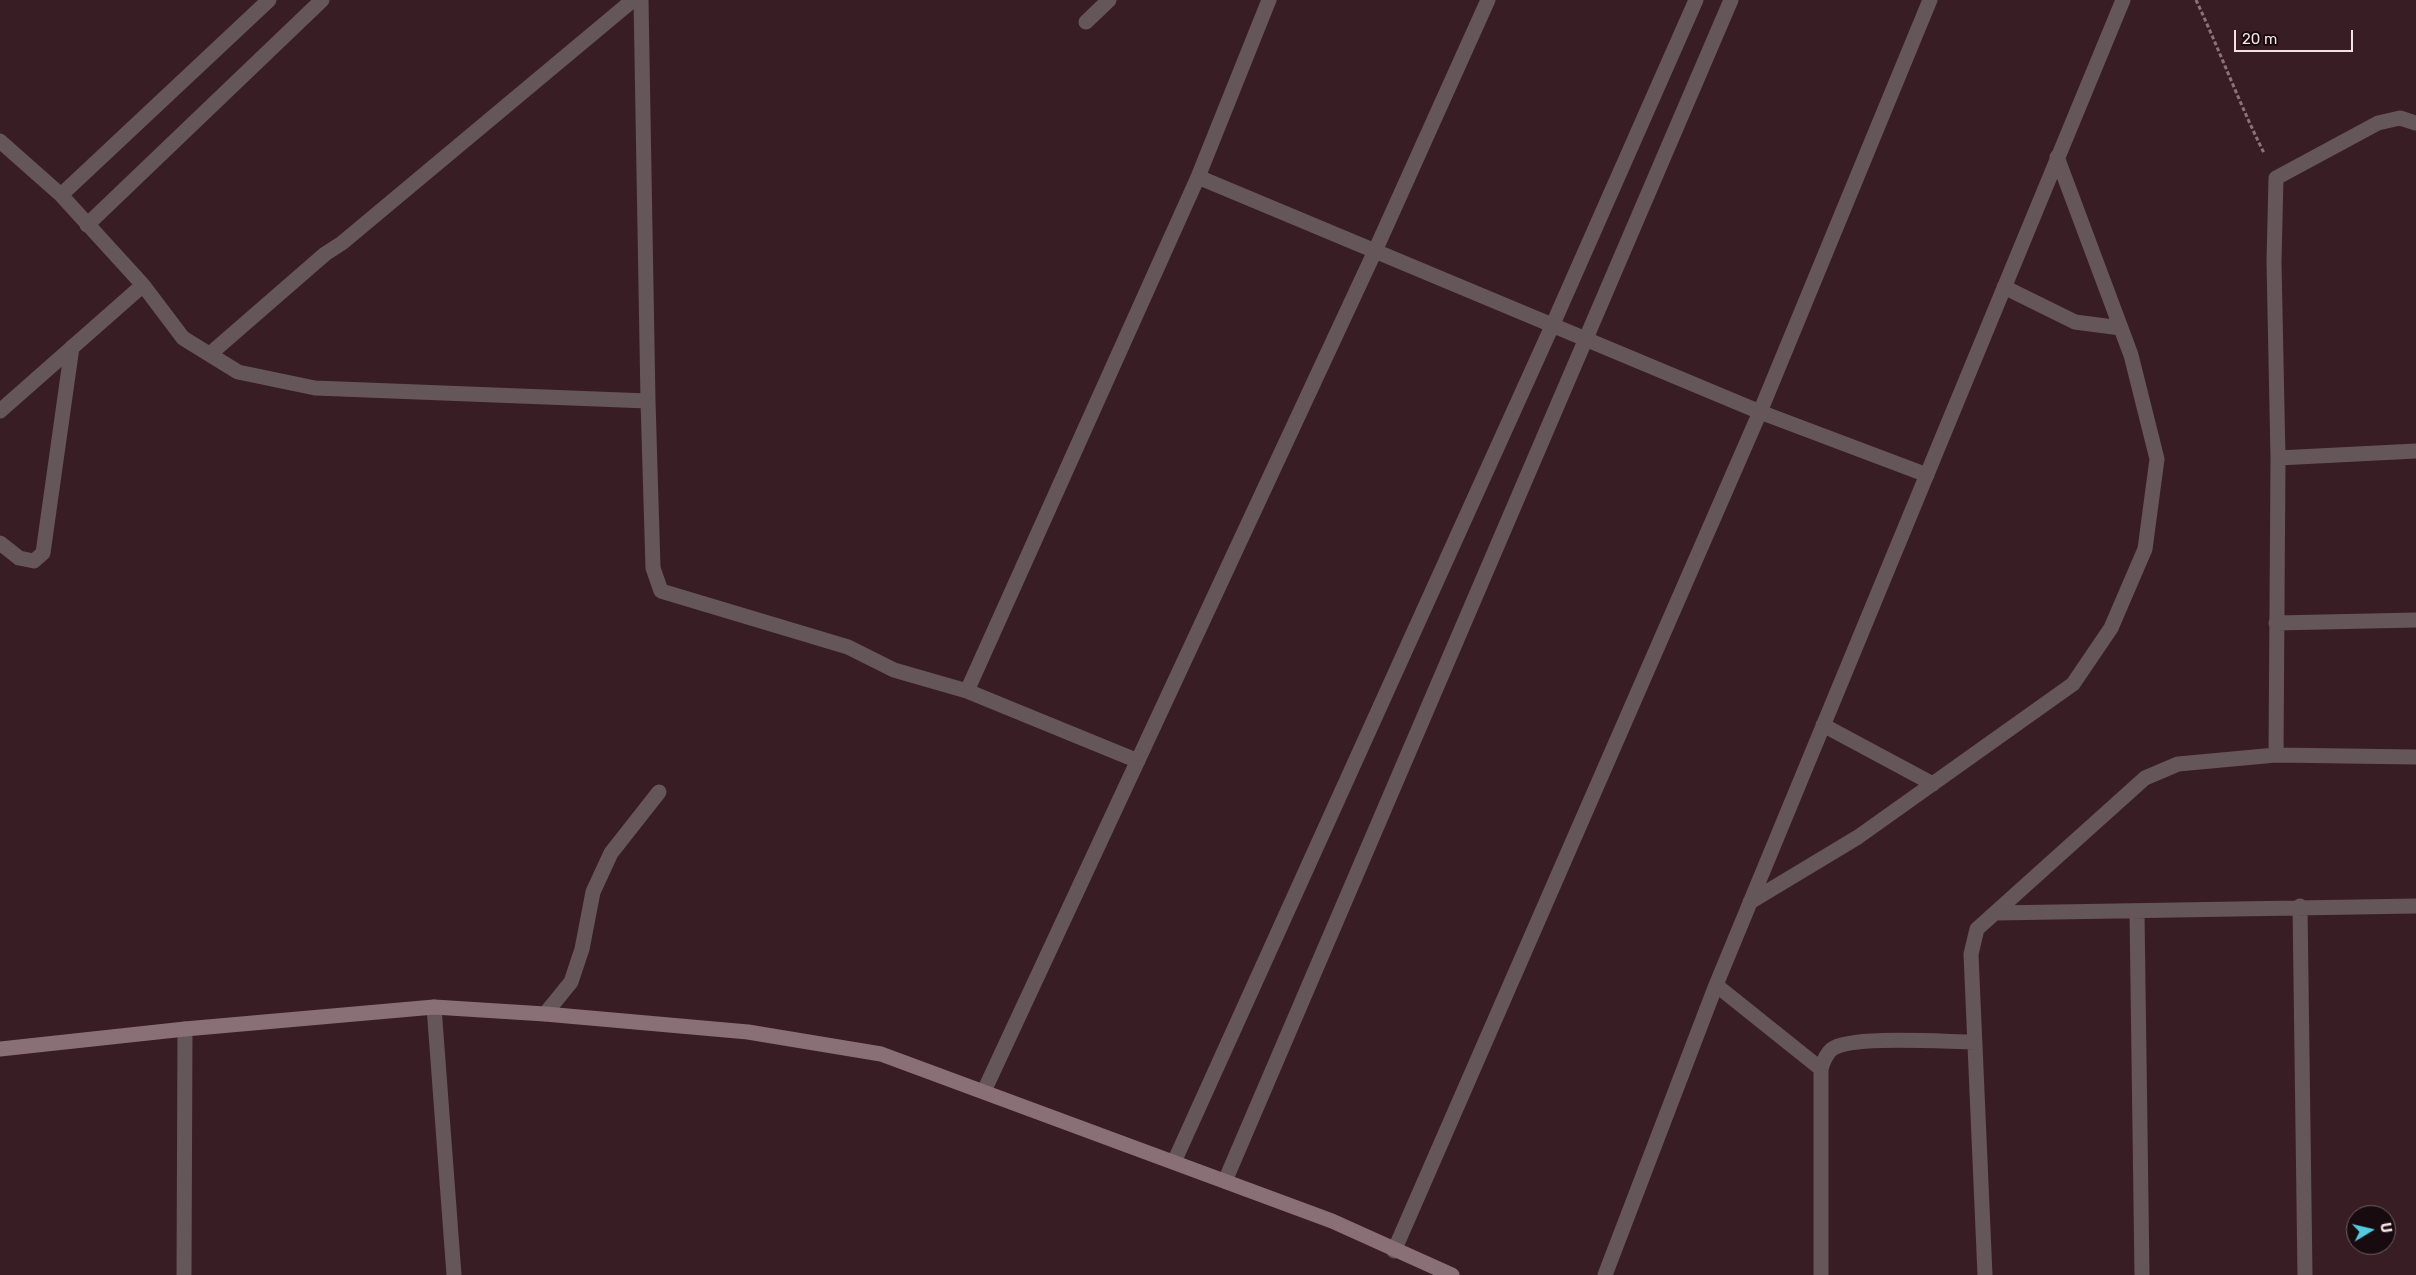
<!DOCTYPE html>
<html>
<head>
<meta charset="utf-8">
<style>
  body { margin:0 }
  #map { position:relative; width:2416px; height:1275px; overflow:hidden; background:#391d25; font-family:Rubik,sans-serif }
  canvas { display:block }
  .north { position:absolute; left:2346px; top:1205px; width:50px; height:50px; box-sizing:border-box; background:#180b0f; border:1px solid #706065; border-radius:50%; rotate:81deg; font-size:14px; font-weight:700; line-height:20px; text-align:center; color:#f4e0e5 }
  .north::after { content:''; display:block; margin:auto; width:18px; height:22px; background:#54cade; clip-path:polygon(50% 0,100% 100%,50% 72%,0 100%) }
  .scale { position:absolute; left:2234px; top:30px; width:119px; height:22px; box-sizing:border-box; border:2px solid #f4e0e5; border-top:0; padding-left:6px; font-size:15px; line-height:18px; white-space:nowrap; color:#f4e0e5; -webkit-text-stroke:4px #180b0f; paint-order:stroke }
</style>
</head>
<body>
<div id="map">
<canvas width="2416" height="1275"></canvas>
<div class="north">U</div>
<div class="scale">20 m</div>
</div>
<script>
const context = document.querySelector('canvas').getContext('2d');
context.lineJoin = 'round';
function strokePath(path, color, width, dash) { context.strokeStyle = color; context.lineWidth = width; context.lineCap = dash ? 'butt' : 'round'; context.setLineDash(dash || []); context.stroke(path); }
const path = new Path2D(`
  M 2196,0 C 2220,51 2239,103 2264,153`);
const street = new Path2D(`
  M 641,0 L 648,401 L 653,568 L 661,591 L 848,647 L 894,670 L 967,691 L 1138,761
  M 1086,22 L 1109,0
  M 0,141 L 61,195 L 143,285 L 183,338 L 238,372 L 315,388 L 648,401
  M 1198,177 L 1760,412 L 1927,475
  M 61,195 L 269,0
  M 87,225 L 322,0
  M 2004,287 L 2075,322 L 2121,328
  M 210,354 L 325,254 L 342,243 L 633,0
  M 0,411 L 143,285
  M 2278,458 L 2416,451
  M 0,543 L 19,558 L 34,561 L 43,553 L 72,347
  M 2276,623 L 2416,620
  M 967,691 L 1198,177 L 1269,0
  M 1823,725 L 1933,784
  M 2276,755 L 2416,757
  M 1750,902 L 1858,837 L 2073,684 L 2111,628 L 2145,549 L 2157,459 L 2131,355 L 2057,157
  M 2300,906 L 2305,1275
  M 2137,912 L 2142,1275
  M 1996,913 L 2416,906
  M 1716,985 L 1821,1069
  M 434,1007 L 454,1275
  M 545,1014 L 571,982 L 582,949 L 593,892 L 611,853 L 659,792
  M 984,1091 L 1375,251 L 1488,0
  M 1174,1162 L 1553,324 L 1696,0
  M 1225,1181 L 1731,0
  M 1394,1251 L 1760,412 L 1930,0
  M 184,1275 L 185,1029
  M 1605,1275 L 1716,985 L 2123,0
  M 1821,1275 L 1821,1069 C 1823,1062 1826,1054 1832,1049 C 1851,1035 1947,1042 1974,1042
  M 1985,1275 L 1971,954 L 1977,929 L 2145,778 L 2178,764 L 2276,755 L 2278,458 L 2274,262 L 2276,178 L 2378,123 L 2400,118 L 2416,123`);
const secondary = new Path2D(`
  M 0,1049 L 185,1029 L 434,1007 L 545,1014 L 748,1032 L 881,1054 L 1332,1221 L 1452,1275`);
strokePath(path, '#8b7379', 3, [4, 2.5]);
strokePath(street, '#65565a', 15);
strokePath(secondary, '#887076', 15);
</script>
</body>
</html>
